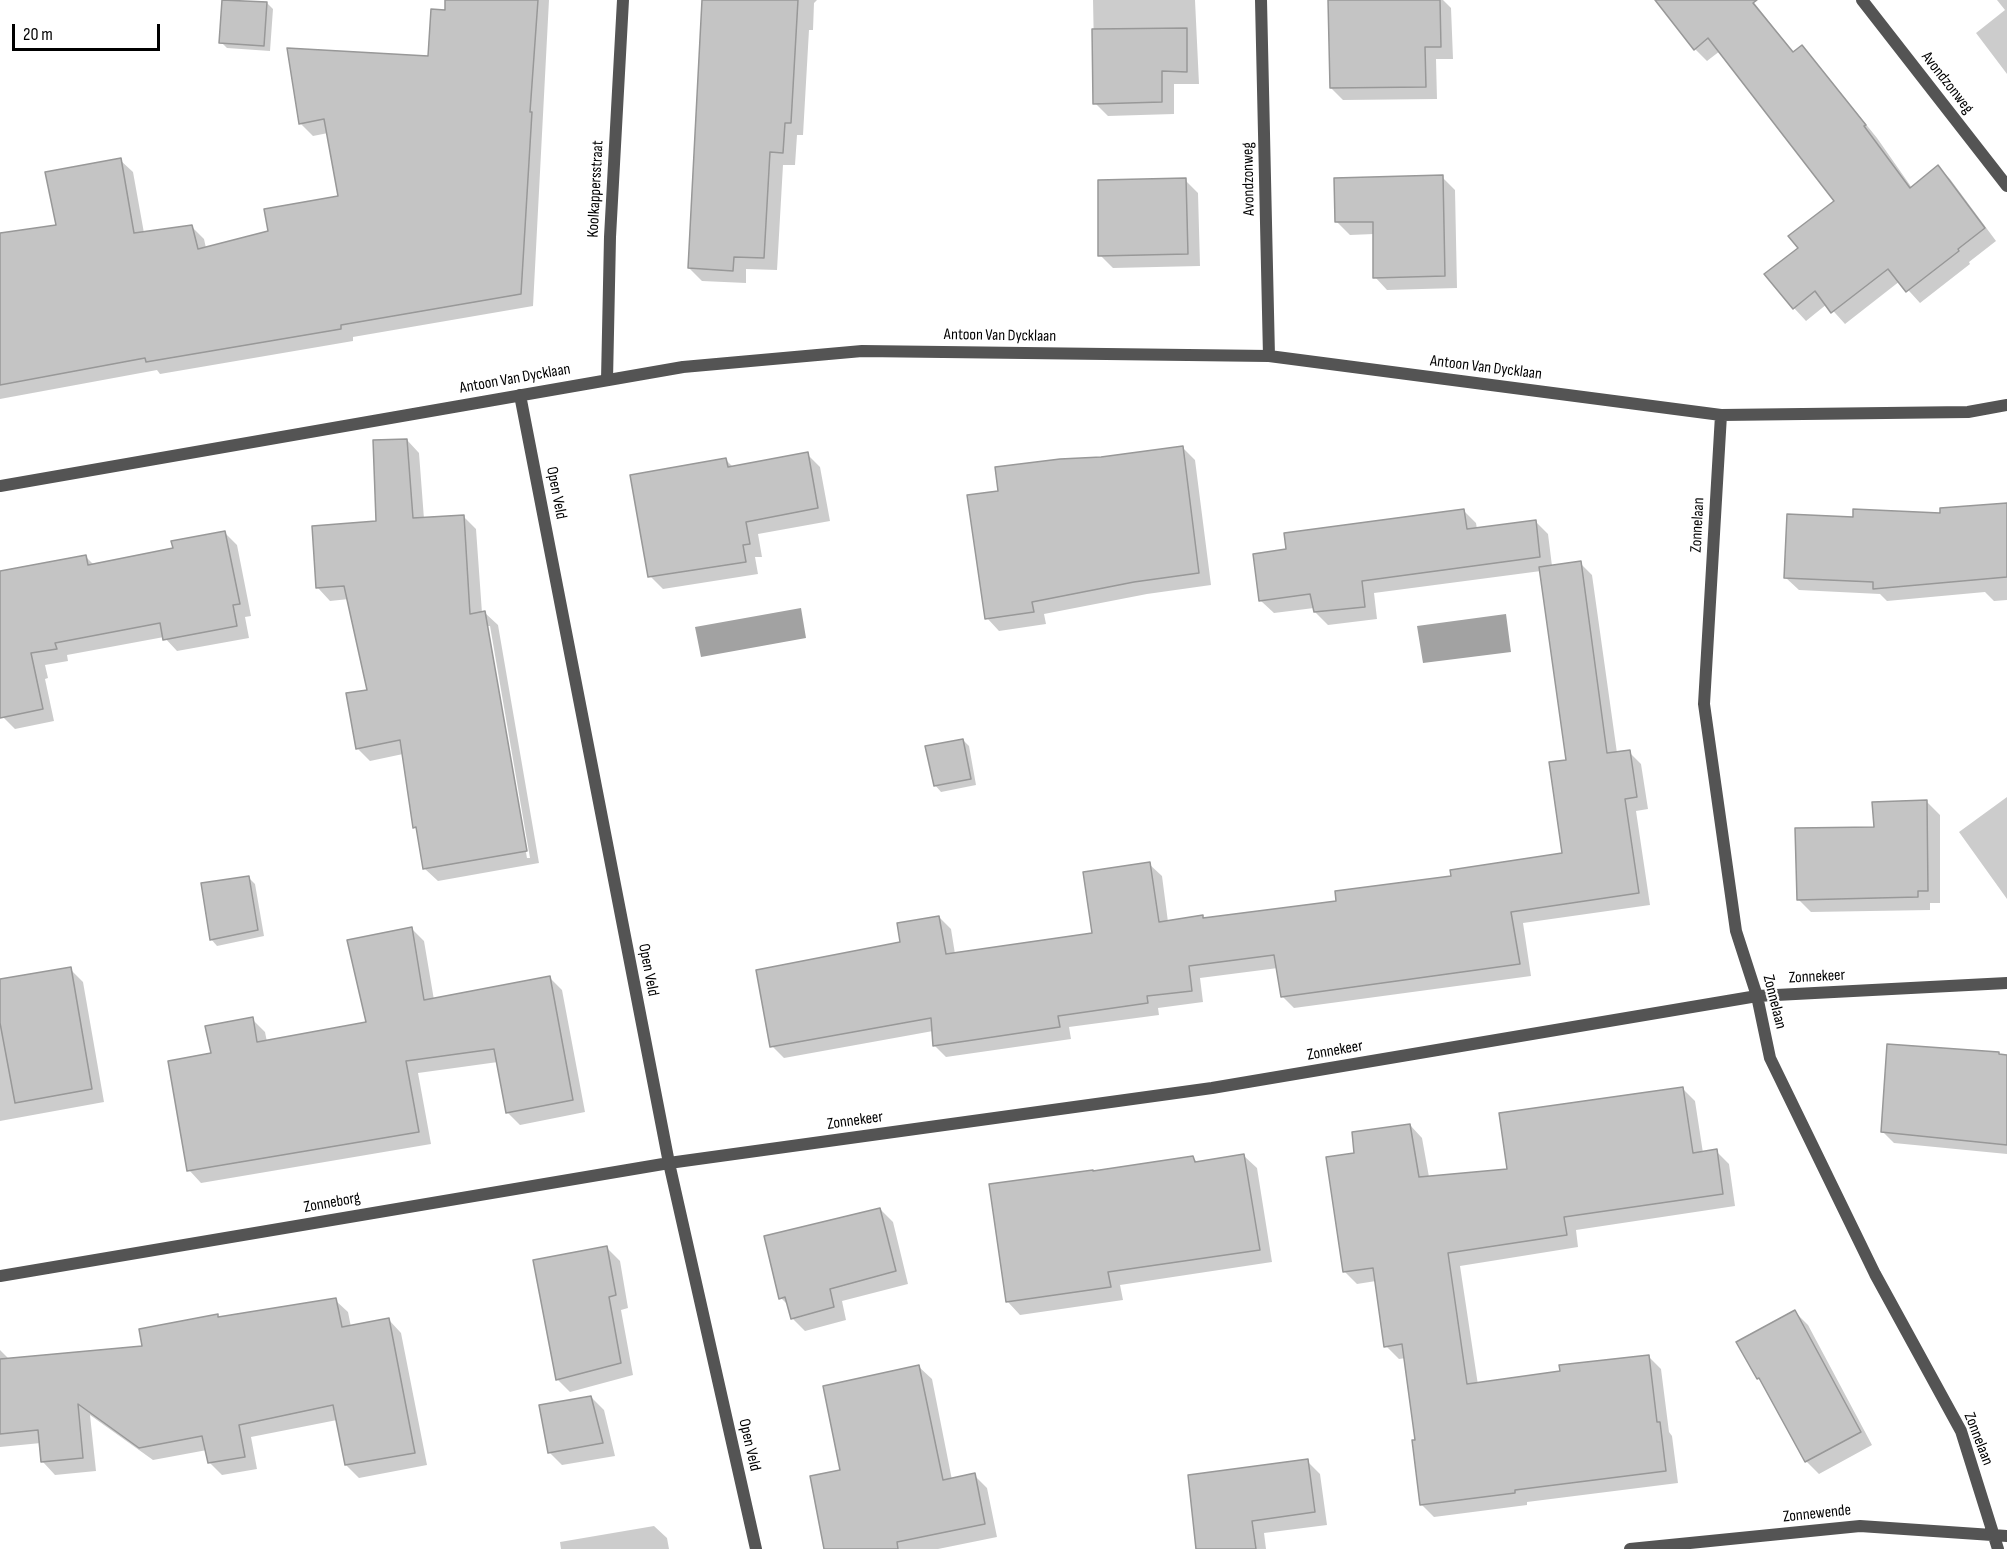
<!DOCTYPE html>
<html>
<head>
<meta charset="utf-8">
<style>
  body { margin:0 }
  #map { position:relative; width:2007px; height:1549px; overflow:hidden; background:#fff; font-family:"Sofia Sans Condensed",sans-serif }
  canvas { display:block }
  .scale { position:absolute; left:12px; top:24px; width:148px; height:27px; box-sizing:border-box; border:3px solid #000; border-top:0; padding-left:8px; font-size:18px; line-height:21px; white-space:nowrap; color:#000; -webkit-text-stroke:4px #fff; paint-order:stroke }
</style>
</head>
<body>
<div id="map">
<canvas width="2007" height="1549"></canvas>
<div class="scale">20 m</div>
</div>
<script>
const context = document.querySelector('canvas').getContext('2d');
context.lineJoin = 'round';
function paint(path, color) { context.fillStyle = color; context.fill(path, 'evenodd'); }
function strokePath(path, color, width, dash) { context.strokeStyle = color; context.lineWidth = width; context.lineCap = dash ? 'butt' : 'round'; context.setLineDash(dash || []); context.stroke(path); }
function write(font, color, halo, rows, align = 'center') {
  context.font = font + ' "Sofia Sans Condensed",sans-serif'; context.lineWidth = 4.5; context.setLineDash([]); context.textBaseline = 'middle'; context.strokeStyle = halo; context.fillStyle = color; for (const [text, x, y, turn = 0] of rows) {
    context.save(); context.translate(x, y); context.rotate((+turn || 0) * Math.PI / 180); context.textAlign = isNaN(turn) ? turn : align; if (halo) context.strokeText(text, 0, 0); context.fillText(text, 0, 0); context.restore();
  }
}
const water = new Path2D(`
  M 801,608 L 806,638 L 701,657 L 695,627 Z
  M 1506,614 L 1511,652 L 1423,663 L 1417,626 Z`);
const shadow = new Path2D(`
  M 447,0 L 549,0 L 533,306 L 353,337 L 353,341 L 160,374 L 157,370 L 0,399 L 0,235 L 57,227 L 120,160 L 133,172 L 144,233 L 191,226 L 204,239 L 206,248 L 270,232 L 340,198 L 328,133 L 313,136 L 301,124 L 289,49 L 430,58 L 446,12 Z
  M 704,0 L 817,0 L 814,3 L 813,30 L 809,30 L 803,135 L 797,135 L 795,165 L 783,165 L 777,270 L 746,269 L 746,283 L 702,281 L 689,268 Z
  M 1093,0 L 1195,0 L 1199,84 L 1174,84 L 1174,114 L 1108,116 L 1095,103 Z
  M 1329,0 L 1443,0 L 1451,8 L 1453,59 L 1436,59 L 1437,99 L 1343,100 L 1331,88 Z
  M 1657,0 L 1752,0 L 1794,53 L 1802,47 L 1814,60 L 1877,138 L 1912,188 L 1938,167 L 1950,179 L 1996,241 L 1969,262 L 1970,264 L 1920,303 L 1900,281 L 1845,324 L 1827,304 L 1806,321 L 1794,308 L 1800,248 L 1836,201 L 1720,51 L 1707,61 L 1695,49 Z
  M 1997,0 L 2007,0 L 2007,74 L 1976,33 L 2005,10 Z
  M 267,3 L 273,9 L 270,51 L 227,48 L 221,42 Z
  M 1442,177 L 1455,190 L 1457,288 L 1387,290 L 1375,277 L 1374,234 L 1350,235 L 1337,222 Z
  M 1185,180 L 1198,193 L 1200,266 L 1113,268 L 1100,255 Z
  M 407,440 L 419,453 L 424,519 L 463,516 L 476,529 L 482,613 L 485,613 L 498,625 L 539,863 L 438,881 L 425,869 L 419,831 L 415,827 L 403,754 L 370,761 L 358,749 L 348,695 L 369,691 L 349,599 L 330,601 L 318,588 L 378,522 ZM 486,626 L 490,626 L 530,858 L 527,858 Z
  M 1183,448 L 1195,460 L 1211,585 L 1147,594 L 1044,614 L 1046,624 L 999,631 L 987,618 L 1102,459 Z
  M 807,454 L 820,467 L 830,521 L 758,534 L 762,557 L 755,557 L 758,574 L 663,589 L 650,576 L 726,460 L 733,467 Z
  M 2007,505 L 2007,600 L 1994,601 L 1985,592 L 1887,601 L 1880,594 L 1799,590 L 1786,578 L 1855,518 L 1942,515 Z
  M 1463,510 L 1476,523 L 1477,529 L 1535,521 L 1548,534 L 1552,566 L 1580,563 L 1592,575 L 1617,753 L 1629,752 L 1641,764 L 1648,809 L 1636,811 L 1650,905 L 1523,923 L 1531,976 L 1294,1008 L 1282,996 L 1278,968 L 1200,978 L 1203,1002 L 1158,1008 L 1159,1015 L 1069,1027 L 1071,1039 L 946,1057 L 934,1045 L 933,1031 L 784,1058 L 772,1046 L 902,943 L 939,917 L 951,929 L 955,954 L 1093,934 L 1149,864 L 1162,876 L 1168,922 L 1202,916 L 1205,919 L 1338,902 L 1563,854 L 1568,761 L 1541,571 L 1374,593 L 1377,619 L 1328,625 L 1315,612 L 1314,608 L 1274,613 L 1261,601 L 1288,550 Z
  M 225,533 L 237,545 L 251,616 L 245,617 L 249,638 L 177,651 L 164,637 L 67,655 L 68,661 L 45,665 L 48,678 L 45,679 L 54,721 L 15,729 L 3,717 L 0,704 L 0,572 L 86,557 L 94,565 L 174,549 Z
  M 963,740 L 969,746 L 976,785 L 941,792 L 935,785 Z
  M 2007,797 L 2007,899 L 1959,832 Z
  M 1927,802 L 1940,815 L 1940,903 L 1930,903 L 1930,910 L 1811,912 L 1798,899 L 1875,828 Z
  M 249,878 L 255,884 L 264,936 L 217,946 L 211,939 Z
  M 411,928 L 424,941 L 434,1000 L 549,977 L 562,990 L 585,1112 L 520,1125 L 507,1112 L 498,1062 L 418,1073 L 431,1144 L 201,1183 L 189,1170 L 212,1055 L 252,1019 L 265,1032 L 267,1042 L 368,1023 Z
  M 70,969 L 83,982 L 104,1102 L 0,1121 L 0,981 Z
  M 2000,1056 L 2007,1056 L 2007,1154 L 1894,1143 L 1883,1132 Z
  M 1683,1089 L 1695,1101 L 1703,1153 L 1716,1151 L 1729,1164 L 1735,1206 L 1576,1230 L 1578,1247 L 1460,1266 L 1478,1385 L 1562,1372 L 1648,1356 L 1661,1369 L 1669,1432 L 1672,1436 L 1678,1483 L 1527,1502 L 1527,1505 L 1434,1517 L 1421,1504 L 1417,1441 L 1406,1358 L 1399,1359 L 1386,1346 L 1376,1281 L 1357,1284 L 1345,1272 L 1356,1155 L 1410,1125 L 1422,1138 L 1429,1177 L 1509,1170 Z
  M 1244,1156 L 1257,1168 L 1272,1262 L 1120,1285 L 1123,1300 L 1020,1315 L 1008,1302 L 1193,1158 L 1198,1163 Z
  M 880,1209 L 893,1222 L 908,1284 L 842,1301 L 846,1320 L 805,1331 L 792,1318 L 789,1306 L 781,1298 Z
  M 607,1248 L 620,1261 L 628,1308 L 621,1310 L 633,1375 L 570,1392 L 557,1379 Z
  M 335,1300 L 348,1312 L 351,1327 L 389,1320 L 401,1333 L 427,1465 L 359,1478 L 346,1465 L 337,1420 L 251,1437 L 257,1469 L 222,1475 L 209,1462 L 207,1450 L 153,1460 L 90,1415 L 96,1471 L 55,1475 L 43,1462 L 41,1443 L 0,1447 L 0,1350 L 10,1360 L 144,1347 L 217,1315 L 220,1318 Z
  M 1795,1312 L 1808,1325 L 1872,1445 L 1819,1474 L 1806,1461 L 1763,1383 L 1758,1378 Z
  M 919,1367 L 932,1379 L 952,1480 L 974,1475 L 987,1488 L 997,1537 L 938,1549 L 826,1549 Z
  M 591,1397 L 604,1410 L 615,1456 L 562,1465 L 549,1452 Z
  M 1307,1461 L 1320,1474 L 1327,1525 L 1264,1533 L 1266,1549 L 1198,1549 Z
  M 654,1526 L 667,1538 L 669,1549 L 561,1549 L 560,1542 Z`);
const building = new Path2D(`
  M 222,0 L 267,2 L 264,46 L 219,43 Z
  M 445,0 L 538,0 L 530,112 L 532,112 L 521,294 L 341,325 L 341,329 L 146,362 L 145,358 L 0,385 L 0,233 L 56,225 L 45,172 L 121,158 L 134,233 L 192,225 L 198,249 L 268,231 L 264,209 L 338,196 L 324,119 L 299,124 L 287,48 L 428,56 L 431,9 L 445,10 Z
  M 702,0 L 798,0 L 791,123 L 785,123 L 783,153 L 770,152 L 764,258 L 734,257 L 733,271 L 688,268 Z
  M 1328,0 L 1440,0 L 1441,47 L 1425,47 L 1426,87 L 1330,88 Z
  M 1655,0 L 1757,0 L 1753,3 L 1793,52 L 1802,45 L 1866,125 L 1864,126 L 1910,188 L 1938,165 L 1985,228 L 1958,249 L 1959,251 L 1906,292 L 1888,269 L 1831,313 L 1815,291 L 1793,309 L 1764,274 L 1798,248 L 1788,236 L 1834,201 L 1708,38 L 1694,50 Z
  M 1187,28 L 1187,72 L 1162,71 L 1162,102 L 1093,104 L 1092,29 Z
  M 1443,175 L 1445,276 L 1373,278 L 1373,222 L 1335,222 L 1334,178 Z
  M 1186,178 L 1188,254 L 1098,256 L 1098,180 Z
  M 407,439 L 413,518 L 464,515 L 470,614 L 485,611 L 527,851 L 423,869 L 416,827 L 413,828 L 400,740 L 356,749 L 346,693 L 367,690 L 344,586 L 316,588 L 312,526 L 376,521 L 373,440 Z
  M 1183,446 L 1199,573 L 1134,582 L 1032,602 L 1034,612 L 985,619 L 967,495 L 998,491 L 995,467 L 1060,459 L 1101,457 Z
  M 808,452 L 818,508 L 746,522 L 750,544 L 743,545 L 746,562 L 648,577 L 630,475 L 726,458 L 728,467 Z
  M 2007,503 L 2007,577 L 1873,589 L 1873,582 L 1784,578 L 1787,514 L 1853,517 L 1853,509 L 1940,513 L 1940,508 Z
  M 1464,509 L 1467,529 L 1536,520 L 1540,557 L 1362,581 L 1365,607 L 1314,612 L 1310,594 L 1259,601 L 1253,554 L 1286,549 L 1284,533 Z
  M 225,531 L 240,604 L 233,605 L 237,626 L 163,640 L 160,623 L 55,643 L 57,649 L 31,653 L 43,709 L 0,718 L 0,571 L 86,555 L 88,565 L 173,548 L 171,541 Z
  M 1581,561 L 1607,753 L 1630,750 L 1637,797 L 1625,799 L 1639,893 L 1511,912 L 1520,964 L 1281,997 L 1274,955 L 1189,966 L 1192,991 L 1147,996 L 1148,1003 L 1058,1016 L 1060,1027 L 933,1046 L 931,1018 L 770,1047 L 756,970 L 900,942 L 897,923 L 939,916 L 946,954 L 1092,933 L 1083,872 L 1150,862 L 1159,922 L 1203,915 L 1203,918 L 1336,901 L 1335,891 L 1451,876 L 1450,870 L 1562,853 L 1549,762 L 1566,760 L 1539,567 Z
  M 963,739 L 971,779 L 934,786 L 925,746 Z
  M 1927,800 L 1928,891 L 1918,891 L 1918,897 L 1797,900 L 1795,828 L 1874,827 L 1872,802 Z
  M 249,876 L 258,930 L 210,940 L 201,883 Z
  M 412,927 L 424,1000 L 550,976 L 573,1100 L 506,1113 L 494,1049 L 406,1061 L 419,1132 L 187,1171 L 168,1061 L 211,1053 L 205,1026 L 253,1017 L 257,1042 L 366,1022 L 347,940 Z
  M 71,967 L 92,1089 L 15,1103 L 0,1023 L 0,979 Z
  M 1887,1044 L 1999,1052 L 1999,1054 L 2007,1055 L 2007,1145 L 1881,1132 Z
  M 1683,1087 L 1693,1153 L 1717,1149 L 1723,1194 L 1564,1217 L 1567,1235 L 1448,1253 L 1467,1384 L 1560,1371 L 1559,1365 L 1649,1355 L 1657,1422 L 1660,1422 L 1666,1471 L 1515,1490 L 1515,1493 L 1420,1505 L 1412,1440 L 1415,1440 L 1402,1344 L 1384,1347 L 1373,1268 L 1343,1272 L 1326,1157 L 1354,1153 L 1352,1132 L 1410,1124 L 1419,1177 L 1507,1169 L 1499,1113 Z
  M 1244,1154 L 1260,1250 L 1108,1272 L 1111,1287 L 1006,1302 L 989,1184 L 1093,1170 L 1093,1171 L 1193,1156 L 1195,1162 Z
  M 880,1208 L 896,1271 L 830,1289 L 834,1307 L 791,1319 L 785,1297 L 779,1299 L 764,1236 Z
  M 607,1246 L 616,1295 L 609,1297 L 621,1363 L 556,1380 L 533,1260 Z
  M 336,1298 L 342,1327 L 389,1318 L 415,1453 L 345,1465 L 333,1405 L 239,1425 L 245,1457 L 208,1463 L 202,1436 L 139,1448 L 78,1404 L 83,1458 L 41,1462 L 38,1430 L 0,1434 L 0,1359 L 142,1346 L 139,1329 L 218,1314 L 218,1317 Z
  M 1795,1310 L 1861,1432 L 1805,1462 L 1759,1378 L 1757,1379 L 1736,1342 Z
  M 919,1365 L 943,1480 L 975,1473 L 985,1524 L 897,1542 L 898,1549 L 824,1549 L 810,1476 L 840,1470 L 823,1386 Z
  M 591,1396 L 603,1443 L 548,1453 L 539,1405 Z
  M 1308,1459 L 1315,1512 L 1252,1521 L 1256,1549 L 1196,1549 L 1188,1475 Z`);
const street = new Path2D(`
  M 1261,0 L 1269,356
  M 1862,0 L 2007,186
  M 607,380 L 610,237 L 623,0
  M 520,395 L 669,1163 L 756,1549
  M 1721,415 L 1704,704 L 1736,931 L 1757,996 L 1770,1058 L 1875,1274 L 1961,1431 L 1998,1549
  M 0,486 L 683,367 L 862,351 L 1269,356 L 1721,415 L 1968,412 L 2007,405
  M 0,1276 L 669,1163 L 1212,1088 L 1757,996 L 2007,983
  M 1630,1549 L 1860,1526 L 2007,1536`);
const streetNames = [
  ["Avondzonweg",1947,83,52],
  ["Avondzonweg",1249,179,-91],
  ["Koolkappersstraat",596,189,-87],
  ["Antoon Van Dycklaan",1000,336,1],
  ["Antoon Van Dycklaan",1486,368,7],
  ["Antoon Van Dycklaan",515,379,-10],
  ["Open Veld",556,493,79],
  ["Zonnelaan",1698,525,-87],
  ["Open Veld",648,970,79],
  ["Zonnekeer",1817,977,-3],
  ["Zonnelaan",1774,1002,76],
  ["Zonnekeer",1335,1051,-10],
  ["Zonnekeer",855,1121,-8],
  ["Zonneborg",332,1203,-10],
  ["Zonnelaan",1978,1439,69],
  ["Open Veld",749,1445,77],
  ["Zonnewende",1817,1514,-6]
];
paint(water, '#a2a2a2');
paint(shadow, '#0003');
paint(building, '#c4c4c4');
strokePath(building, '#989898', 1.5);
strokePath(street, '#545454', 12);
write('16px', '#000', '#fff', streetNames);
</script>
</body>
</html>
